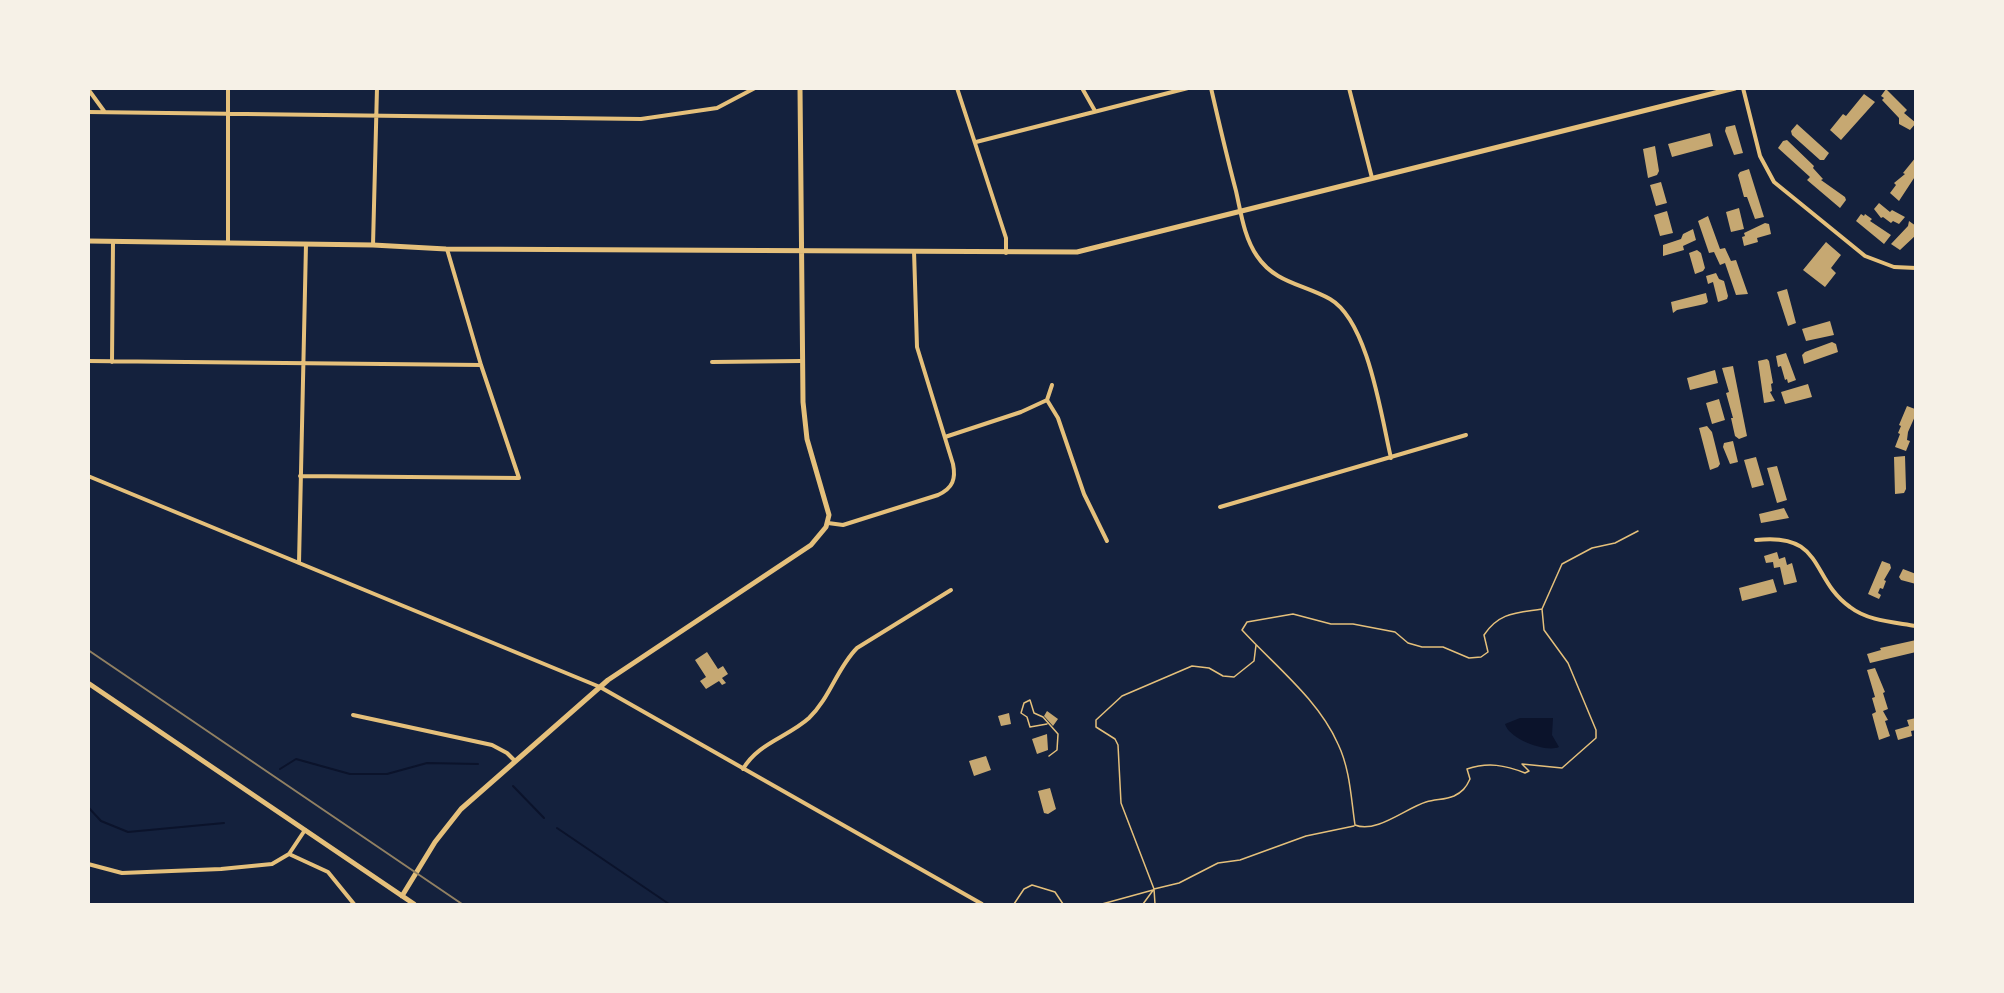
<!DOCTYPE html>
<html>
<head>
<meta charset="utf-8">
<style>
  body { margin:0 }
  #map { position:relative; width:2004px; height:993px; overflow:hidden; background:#14213d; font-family:Rubik,sans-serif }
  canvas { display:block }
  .frame { position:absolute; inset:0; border:90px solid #f6f1e7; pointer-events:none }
</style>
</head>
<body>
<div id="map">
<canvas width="2004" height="993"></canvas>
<div class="frame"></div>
</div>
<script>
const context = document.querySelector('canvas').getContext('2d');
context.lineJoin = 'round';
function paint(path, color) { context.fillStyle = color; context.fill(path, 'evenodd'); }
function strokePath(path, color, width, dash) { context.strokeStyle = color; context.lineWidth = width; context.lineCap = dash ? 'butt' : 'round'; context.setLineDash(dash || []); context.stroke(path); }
const water = new Path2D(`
  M 1520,718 L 1553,718 L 1552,735 L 1559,747 C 1546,753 1509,739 1505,724 Z`);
const stream = new Path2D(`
  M 280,769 L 296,759 L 350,774 L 387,774 L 427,763 L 478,764
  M 513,786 L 544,818
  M 88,807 L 101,821 L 128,832 L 224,823
  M 557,828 L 669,904`);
const building = new Path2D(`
  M 1886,89 L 1907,110 L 1904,113 L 1916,123 L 1910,130 L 1899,124 L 1899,118 L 1882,100 L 1884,98 L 1881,96 Z
  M 1864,94 L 1875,102 L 1841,140 L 1830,130 L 1843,114 L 1846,116 Z
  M 1797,124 L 1829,153 L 1824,160 L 1820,160 L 1792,135 L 1791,131 Z
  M 1735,125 L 1743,153 L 1734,155 L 1725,131 L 1726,127 Z
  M 1710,133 L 1713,146 L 1672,157 L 1668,144 Z
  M 1787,140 L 1814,166 L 1813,168 L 1823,179 L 1821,180 L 1845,197 L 1846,200 L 1840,208 L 1807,180 L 1810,177 L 1778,148 L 1783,141 Z
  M 1655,146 L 1659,171 L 1657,175 L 1648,178 L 1643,149 Z
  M 1916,157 L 1916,175 L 1899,201 L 1890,193 L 1896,185 L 1894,183 L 1905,174 L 1903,173 Z
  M 1749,169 L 1764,217 L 1755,219 L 1747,197 L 1744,197 L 1738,175 L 1740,172 Z
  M 1661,182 L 1667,203 L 1656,206 L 1650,185 Z
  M 1879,203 L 1890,212 L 1892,210 L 1905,217 L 1899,224 L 1893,221 L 1891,223 L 1883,217 L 1881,218 L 1874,209 Z
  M 1739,208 L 1744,229 L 1731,232 L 1726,212 Z
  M 1667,211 L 1673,233 L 1660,236 L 1654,215 Z
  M 1861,214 L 1864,216 L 1865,214 L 1872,219 L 1870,221 L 1891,235 L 1884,244 L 1856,221 Z
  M 1708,216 L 1720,249 L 1725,248 L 1731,261 L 1736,260 L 1748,294 L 1736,295 L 1725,263 L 1720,265 L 1714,252 L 1709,253 L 1698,221 Z
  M 1909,221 L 1916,226 L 1916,235 L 1900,250 L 1891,244 L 1908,226 Z
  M 1765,223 L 1769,224 L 1771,234 L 1757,238 L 1758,242 L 1744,246 L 1742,237 L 1745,236 L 1744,233 Z
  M 1693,229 L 1696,240 L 1683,246 L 1684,250 L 1663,256 L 1663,245 L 1681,239 L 1683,234 Z
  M 1826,242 L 1841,255 L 1831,268 L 1836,273 L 1825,287 L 1803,270 Z
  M 1697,250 L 1701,253 L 1705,268 L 1703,271 L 1695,274 L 1689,253 Z
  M 1716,273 L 1719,279 L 1724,281 L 1728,296 L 1727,299 L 1718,302 L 1713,282 L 1708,284 L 1706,276 Z
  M 1787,289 L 1796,323 L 1788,326 L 1777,292 Z
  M 1706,293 L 1708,302 L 1705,304 L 1677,310 L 1673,313 L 1671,302 Z
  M 1830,321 L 1834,335 L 1806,341 L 1802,329 Z
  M 1832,342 L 1836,344 L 1838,352 L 1804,364 L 1802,355 L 1805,352 Z
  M 1786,353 L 1796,380 L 1788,383 L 1787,379 L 1785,380 L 1781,366 L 1778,367 L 1776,356 Z
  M 1767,359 L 1769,361 L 1773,383 L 1771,384 L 1772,391 L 1770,392 L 1775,401 L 1764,403 L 1758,361 Z
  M 1733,366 L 1747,436 L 1739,439 L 1735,436 L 1731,418 L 1733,418 L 1726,393 L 1729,392 L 1722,368 Z
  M 1715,370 L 1718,383 L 1690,390 L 1687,378 Z
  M 1808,384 L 1812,397 L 1785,404 L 1781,392 Z
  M 1719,399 L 1725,420 L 1712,424 L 1706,403 Z
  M 1907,406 L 1915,409 L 1916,414 L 1908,432 L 1907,440 L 1910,441 L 1906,451 L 1895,447 L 1900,434 L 1898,433 L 1901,426 L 1899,425 Z
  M 1707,426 L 1712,432 L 1720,464 L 1718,467 L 1710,470 L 1699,428 Z
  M 1733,441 L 1738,462 L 1730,464 L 1723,447 L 1724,443 Z
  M 1905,456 L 1906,489 L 1904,493 L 1895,494 L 1894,457 Z
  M 1756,457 L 1764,485 L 1752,488 L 1744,460 Z
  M 1777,466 L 1787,500 L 1777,503 L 1767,468 Z
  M 1784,508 L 1789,518 L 1761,523 L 1759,514 Z
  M 1777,552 L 1779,559 L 1785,557 L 1787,565 L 1792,563 L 1797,582 L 1784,585 L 1780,567 L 1774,568 L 1773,562 L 1766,563 L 1764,556 Z
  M 1882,561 L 1890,564 L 1891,568 L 1884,580 L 1886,581 L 1883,589 L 1880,588 L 1878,593 L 1881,595 L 1879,599 L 1868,594 Z
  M 1903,569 L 1916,574 L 1916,584 L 1901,580 L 1899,577 Z
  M 1773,579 L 1777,592 L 1742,601 L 1739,588 Z
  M 1916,640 L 1916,652 L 1870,663 L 1867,654 L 1881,650 L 1880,648 Z
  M 707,652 L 718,669 L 723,666 L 728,674 L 722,678 L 726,683 L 722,685 L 719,681 L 706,689 L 700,681 L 706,677 L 695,660 Z
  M 1875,668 L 1885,692 L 1883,693 L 1888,709 L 1883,711 L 1888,720 L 1885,721 L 1890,736 L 1879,740 L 1872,714 L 1876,712 L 1872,698 L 1875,697 L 1867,670 Z
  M 1047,711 L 1058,719 L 1053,726 L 1044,716 Z
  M 1009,713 L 1011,724 L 1001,726 L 998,716 Z
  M 1916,718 L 1916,730 L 1911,731 L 1912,736 L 1898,740 L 1895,730 L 1909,726 L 1907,720 Z
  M 1047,734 L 1048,750 L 1037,754 L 1032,739 Z
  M 986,756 L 991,770 L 974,776 L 969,761 Z
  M 1050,788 L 1056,809 L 1048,814 L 1044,813 L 1038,791 Z`);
const path = new Path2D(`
  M 1542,609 C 1517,613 1499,612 1484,635 L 1488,652 L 1481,657 L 1469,658 L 1443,647 L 1422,647 L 1408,643 L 1395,632 L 1353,624 L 1331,624 L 1293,614 L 1247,622 L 1242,630 C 1275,666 1318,699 1338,744 C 1350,769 1351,798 1355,825 C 1376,834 1406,808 1426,802 C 1436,799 1445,800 1454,796 C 1462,792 1466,788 1470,779 L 1467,769 C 1488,762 1505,765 1525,773 L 1529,771 L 1522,764 L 1562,768 L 1596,738 L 1596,730 L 1568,663 L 1544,630 L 1542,609 L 1562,564 L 1592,548 L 1615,543 L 1638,531
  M 1256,645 L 1254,661 L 1234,677 L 1223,676 L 1209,668 L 1192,666 L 1122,696 L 1096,720 L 1096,727 L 1115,739 L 1118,745 L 1121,803 L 1154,889 L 1179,883 L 1218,863 L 1240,860 L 1306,836 L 1354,826
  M 1047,724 L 1030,727 L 1027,717 L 1021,713 L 1024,703 L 1030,700 L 1034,713 L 1043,717 L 1058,734 L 1057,750 L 1049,756
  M 1014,904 L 1024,889 L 1032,885 L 1055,892 L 1063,904
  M 1102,904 L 1153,890
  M 1143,904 L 1154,889 L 1155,904`);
const minor = new Path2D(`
  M 228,88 L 228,243
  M 957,88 L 1006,238 L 1006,253
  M 1082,88 L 1095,111
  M 1211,88 C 1219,123 1227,157 1236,191 C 1241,213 1244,237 1257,256 C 1275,283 1303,284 1330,299 C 1368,321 1381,415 1391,458
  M 1349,88 L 1372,178
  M 1743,88 L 1760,156 L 1774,182 L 1865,256 L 1894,267 L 1916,268
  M 88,89 L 104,111
  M 88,112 L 641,119 L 717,108 L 755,88
  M 976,142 L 1188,88
  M 373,245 L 377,88
  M 88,361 L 481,365
  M 112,362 L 113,242
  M 712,362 L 801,361
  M 1047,400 L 1052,385
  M 945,437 L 1021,412 L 1047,400 L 1058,418 L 1084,494 L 1107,541
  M 88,476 L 600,687 L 982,904
  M 300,476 L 519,478 L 481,365 L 447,249
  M 1220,507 L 1466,435
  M 828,523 L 843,525 L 938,495 C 953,488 956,479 953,464 L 917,347 L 914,251
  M 1756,540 C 1825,532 1810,579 1850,607 C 1868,621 1893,622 1916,626
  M 299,563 L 306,244
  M 353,715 L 492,745 L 507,753 L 515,761
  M 743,769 C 758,743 788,737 809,718 C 830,698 837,668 857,648 L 951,590
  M 289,854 L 328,872 L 354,904
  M 88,864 L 122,873 L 221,869 L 272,864 L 289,854 L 305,830`);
const secondary = new Path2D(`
  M 88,241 L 373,245 L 446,249 L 1077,252 L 1735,88
  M 88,683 L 414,904
  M 402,896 L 435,842 L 461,809 L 608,680 L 811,545 L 826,527 L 829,515 L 807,439 L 803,402 L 800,88`);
const rail = new Path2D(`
  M 88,650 L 462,904`);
paint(water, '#0b132b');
strokePath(stream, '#0b132b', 2);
paint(building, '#c6a872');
strokePath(path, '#e5c07b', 1.5);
strokePath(minor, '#e5c07b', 4);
strokePath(secondary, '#e5c07b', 5);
strokePath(rail, '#918062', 2);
</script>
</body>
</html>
